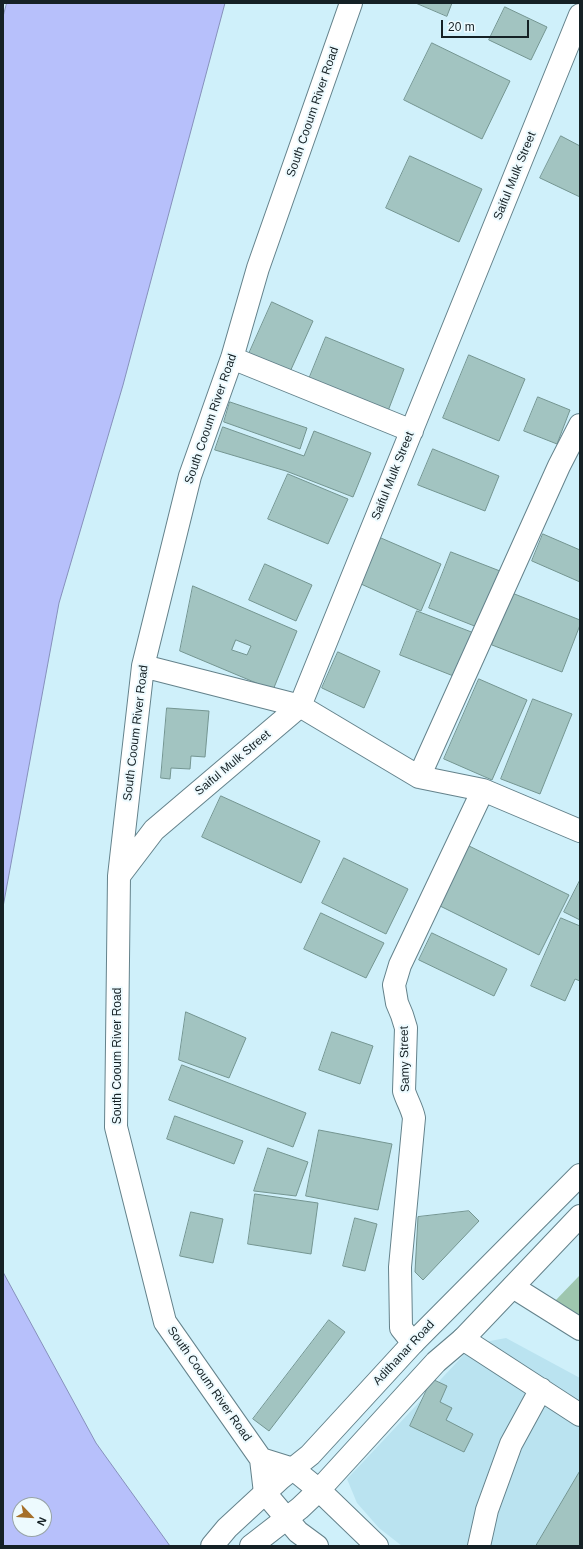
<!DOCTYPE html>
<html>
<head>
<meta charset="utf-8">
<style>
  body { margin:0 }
  #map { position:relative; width:583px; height:1549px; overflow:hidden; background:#cff0fa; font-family:Arial,sans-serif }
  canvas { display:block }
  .frame { position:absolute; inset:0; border:4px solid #152125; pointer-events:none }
  .north { position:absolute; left:12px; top:1497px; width:40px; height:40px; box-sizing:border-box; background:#edfafe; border:1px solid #97a3a7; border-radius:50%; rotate:115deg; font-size:11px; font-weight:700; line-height:16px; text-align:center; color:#152125 }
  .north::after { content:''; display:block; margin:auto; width:14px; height:18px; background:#a56f29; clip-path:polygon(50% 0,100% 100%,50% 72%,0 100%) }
  .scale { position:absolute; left:441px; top:20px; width:88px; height:18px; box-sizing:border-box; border:2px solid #152125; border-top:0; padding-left:5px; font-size:12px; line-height:14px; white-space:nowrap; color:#152125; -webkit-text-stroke:3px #edfafe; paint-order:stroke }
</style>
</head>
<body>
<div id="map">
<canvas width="583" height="1549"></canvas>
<div class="frame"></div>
<div class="north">N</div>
<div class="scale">20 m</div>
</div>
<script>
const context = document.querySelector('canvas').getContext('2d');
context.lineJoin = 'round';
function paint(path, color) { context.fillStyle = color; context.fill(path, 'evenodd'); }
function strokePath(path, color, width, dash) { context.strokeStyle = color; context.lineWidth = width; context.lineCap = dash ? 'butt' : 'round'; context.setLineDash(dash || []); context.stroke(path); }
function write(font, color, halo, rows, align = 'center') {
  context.font = font + ' Arial,sans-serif'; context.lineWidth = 4; context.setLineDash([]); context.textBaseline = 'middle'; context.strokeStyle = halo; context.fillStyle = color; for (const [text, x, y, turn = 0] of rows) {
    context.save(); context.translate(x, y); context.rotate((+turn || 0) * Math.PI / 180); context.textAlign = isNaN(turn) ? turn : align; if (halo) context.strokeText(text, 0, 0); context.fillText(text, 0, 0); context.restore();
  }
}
const built = new Path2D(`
  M 506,1338 L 580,1378 L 580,1546 L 402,1546 L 379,1528 L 357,1503 L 347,1479 L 474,1344 Z`);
const green = new Path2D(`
  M 580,1275 L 580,1325 L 554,1302 Z`);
const water = new Path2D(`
  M 7,3 L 225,3 L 123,385 L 59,603 L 3,907 L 3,17 Z
  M 3,1272 L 96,1443 L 170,1546 L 3,1546 ZM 20,1505 L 44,1505 L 44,1529 L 20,1529 Z`);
const building = new Path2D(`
  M 416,3 L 452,3 L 447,16 Z
  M 505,7 L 547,27 L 531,60 L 489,40 Z
  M 432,43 L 510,81 L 482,139 L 404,100 Z
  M 561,136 L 580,146 L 580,197 L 540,178 Z
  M 410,156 L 482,189 L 459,242 L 386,208 Z
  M 272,302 L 313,321 L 289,374 L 248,356 Z
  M 326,337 L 404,369 L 388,411 L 309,379 Z
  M 469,355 L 525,379 L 499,441 L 443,418 Z
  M 538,397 L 570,410 L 557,444 L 524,431 Z
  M 230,402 L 307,428 L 300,449 L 224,422 Z
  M 223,427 L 304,456 L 314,431 L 371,453 L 353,497 L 286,471 L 215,450 Z
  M 433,449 L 499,476 L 485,511 L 418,485 Z
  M 288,474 L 348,499 L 328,544 L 268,519 Z
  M 543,534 L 580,550 L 580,582 L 532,561 Z
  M 381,538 L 441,564 L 421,611 L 361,584 Z
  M 451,552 L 500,571 L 477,627 L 429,608 Z
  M 265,564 L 312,585 L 296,621 L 249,600 Z
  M 193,586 L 297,631 L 273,690 L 180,651 ZM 236,640 L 251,646 L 247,655 L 232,650 Z
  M 512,593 L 580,620 L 580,625 L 562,672 L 492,645 Z
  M 417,611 L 474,633 L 456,677 L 400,655 Z
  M 338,652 L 380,671 L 364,708 L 322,688 Z
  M 479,679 L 527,700 L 492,780 L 444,759 Z
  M 533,699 L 572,714 L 540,794 L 501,779 Z
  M 167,708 L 209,711 L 205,757 L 191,756 L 190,769 L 171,768 L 170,779 L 161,778 Z
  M 221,796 L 320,841 L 301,883 L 202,837 Z
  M 465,844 L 569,895 L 539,955 L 436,904 Z
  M 344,858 L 408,889 L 386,934 L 322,903 Z
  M 580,880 L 580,920 L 564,912 Z
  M 321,913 L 384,943 L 366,978 L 304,949 Z
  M 561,918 L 580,926 L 580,981 L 575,979 L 565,1001 L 531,986 Z
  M 432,933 L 507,969 L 494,996 L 419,960 Z
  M 186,1012 L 246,1038 L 229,1078 L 179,1060 Z
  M 332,1032 L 373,1046 L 360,1084 L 319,1070 Z
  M 182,1065 L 306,1113 L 293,1147 L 169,1100 Z
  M 175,1116 L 243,1141 L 234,1164 L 167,1139 Z
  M 319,1130 L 392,1144 L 378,1210 L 306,1196 Z
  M 268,1148 L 308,1162 L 296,1196 L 254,1191 Z
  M 255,1194 L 318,1203 L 311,1254 L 248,1244 Z
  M 469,1211 L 479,1221 L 423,1280 L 415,1272 L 418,1217 Z
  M 191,1212 L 223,1219 L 213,1263 L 180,1256 Z
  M 355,1218 L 377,1224 L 365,1271 L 343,1266 Z
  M 329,1320 L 345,1332 L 269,1431 L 253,1419 Z
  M 432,1379 L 447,1386 L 440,1402 L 452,1408 L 446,1420 L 473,1434 L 464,1452 L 410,1426 Z
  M 580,1471 L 580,1546 L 536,1546 Z`);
const minor = new Path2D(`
  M 232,358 L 412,431
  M 143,666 L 300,706 L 419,777 L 483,790 L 580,831
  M 419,777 L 559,466 L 580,425
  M 119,876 L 154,830 L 300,706 L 580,15
  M 513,1287 L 580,1329
  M 463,1339 L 580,1415
  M 413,1343 L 401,1328 L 400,1267 L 414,1118 C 412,1108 407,1101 404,1091 L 406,1028 L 402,1015 L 397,1003 L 394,985 L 400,965 L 483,790
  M 261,1459 L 293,1469 L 319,1490 L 377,1546
  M 317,1546 L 298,1532 L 265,1493 L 261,1459 L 165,1322 L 116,1127 L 119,876 L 143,666 L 190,476 L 232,358 L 258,268 L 351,3
  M 479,1546 L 487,1510 L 511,1444 L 541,1389`);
const major = new Path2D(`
  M 212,1546 L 227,1528 L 280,1479 L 310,1455 L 413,1343 L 580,1175
  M 251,1546 L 300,1508 L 319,1490 L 436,1362 L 463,1339 L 580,1216`);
const streetNames = [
  ["South Cooum River Road",313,112,-71],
  ["Saiful Mulk Street",515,176,-68],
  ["South Cooum River Road",211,419,-71],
  ["Saiful Mulk Street",393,476,-68],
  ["South Cooum River Road",136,733,-83],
  ["Saiful Mulk Street",233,763,-40],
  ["South Cooum River Road",118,1056,-90],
  ["Samy Street",405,1059,-91],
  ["Adithanar Road",404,1353,-47],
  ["South Cooum River Road",209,1384,55]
];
paint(built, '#bae3f0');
paint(green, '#9ec6ae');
paint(water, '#b7c0fb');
strokePath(water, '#8690bb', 1);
paint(building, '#a2c4c1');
strokePath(building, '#749591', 1);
strokePath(minor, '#64828b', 24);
strokePath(major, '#64828b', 24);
strokePath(minor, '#fff', 22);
strokePath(major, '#fff', 22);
write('12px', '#152125', '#edfafe', streetNames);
</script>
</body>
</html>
